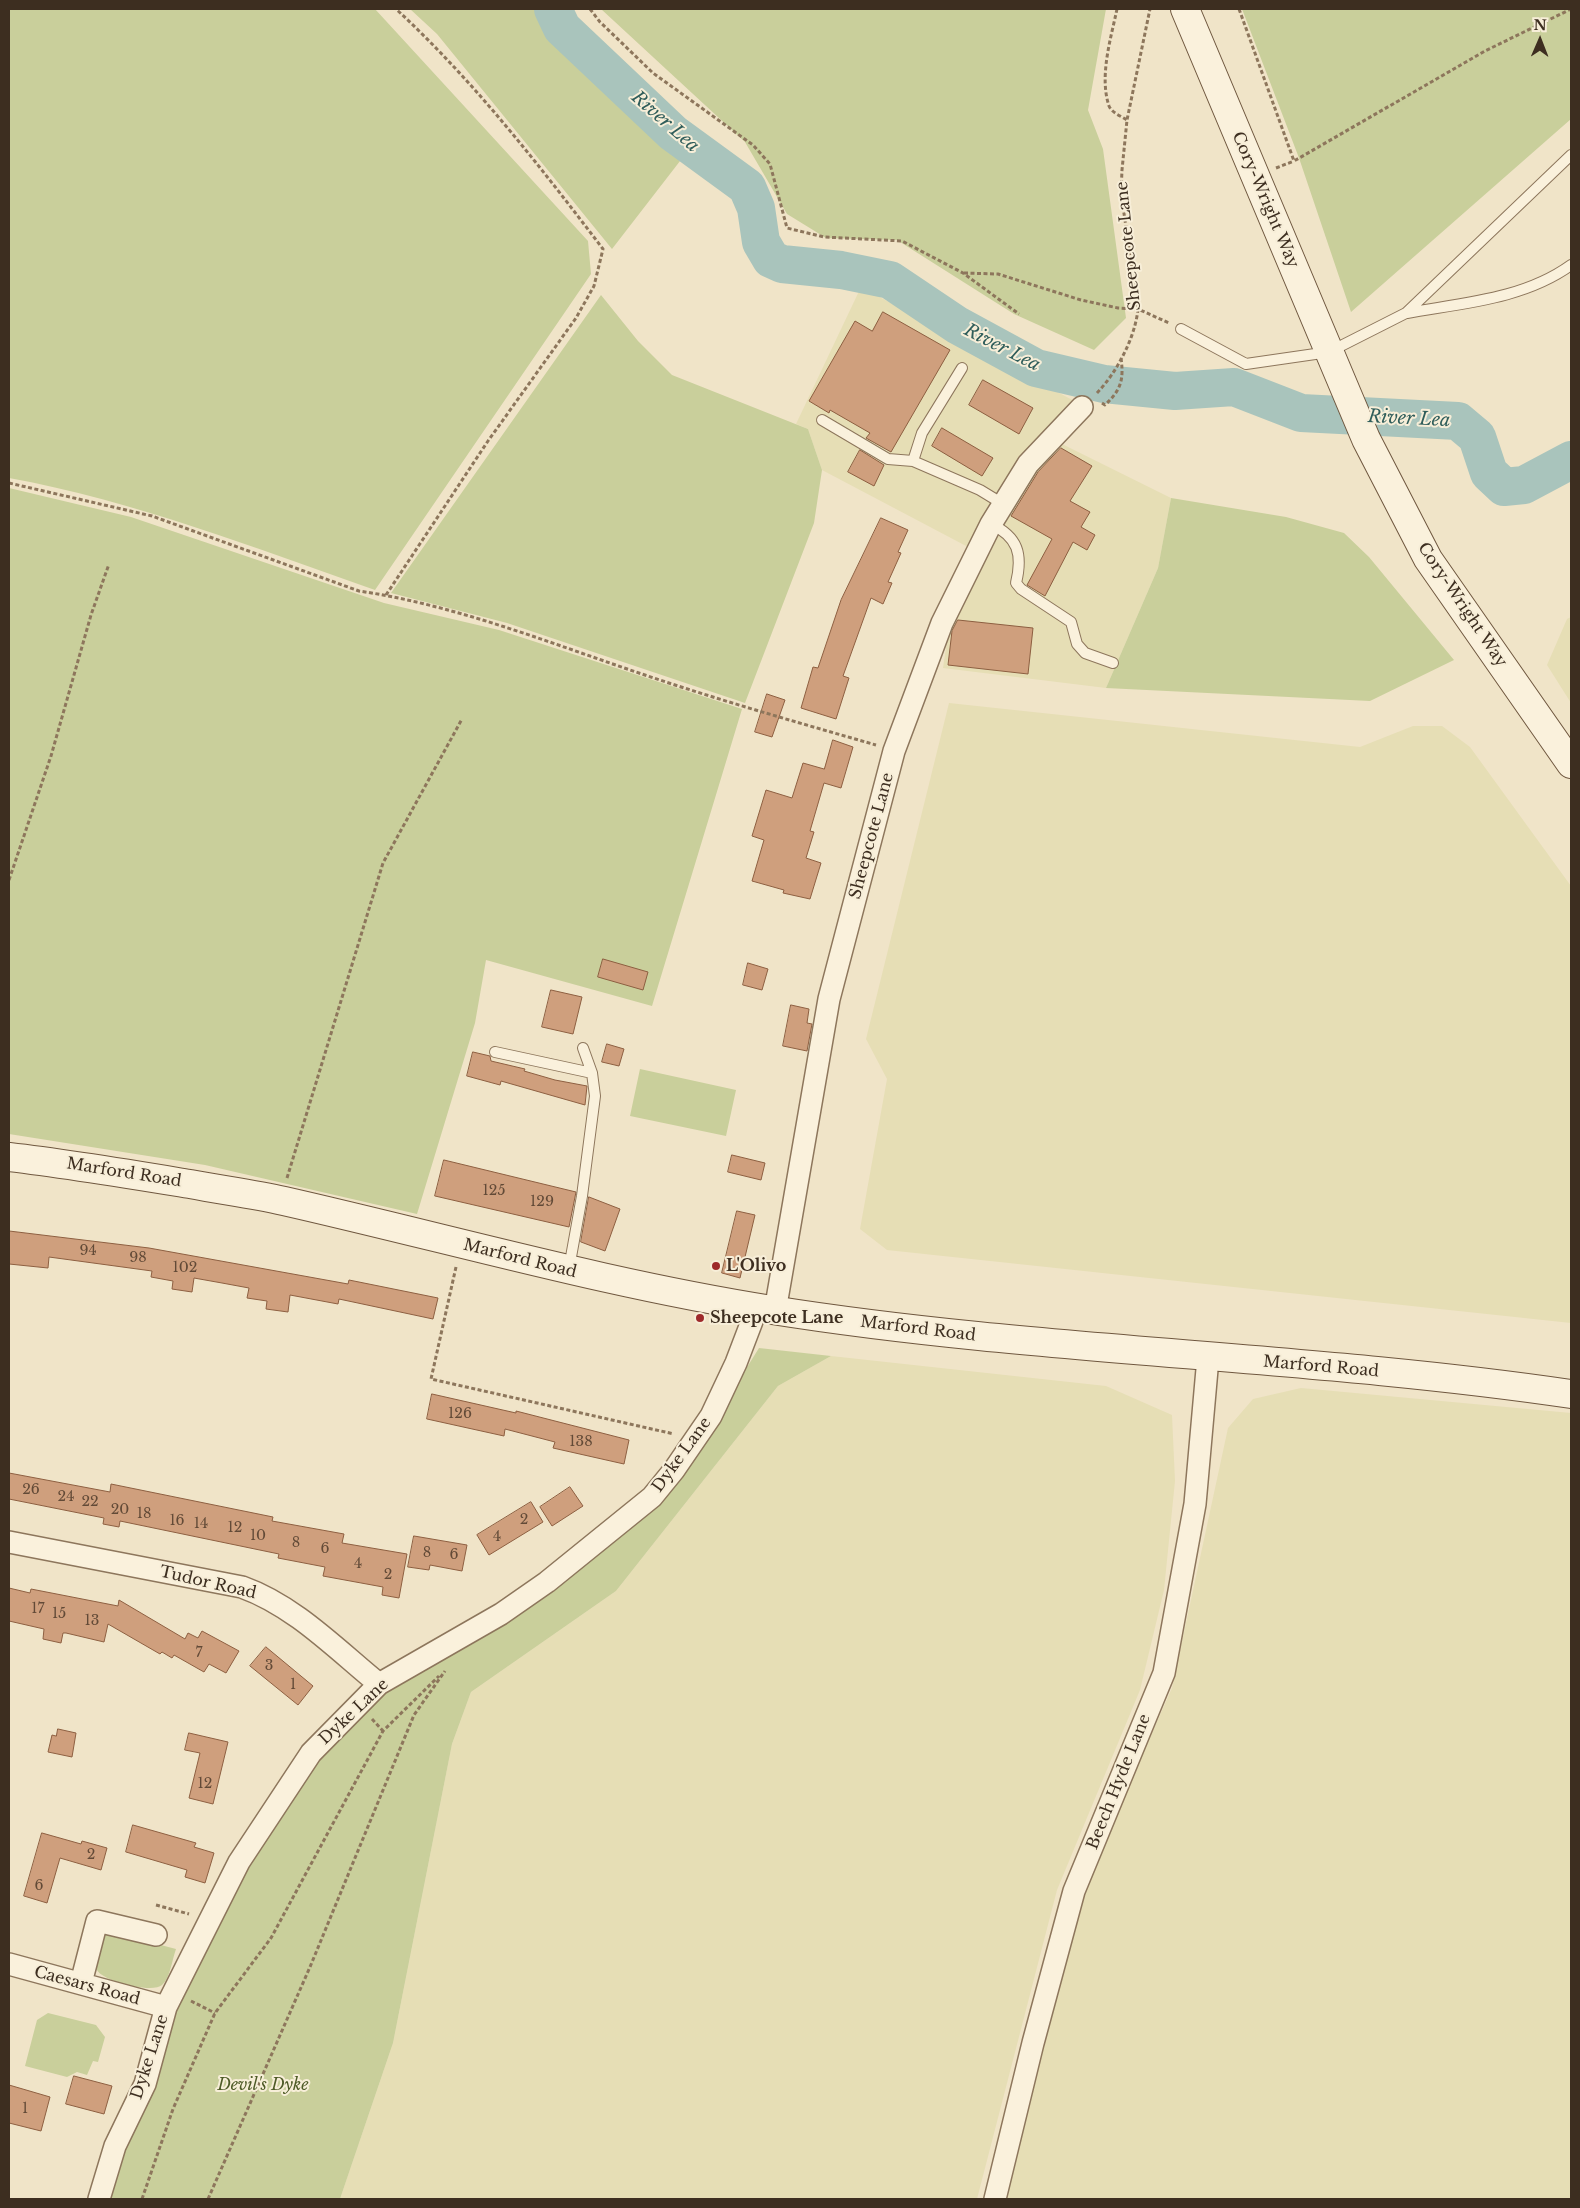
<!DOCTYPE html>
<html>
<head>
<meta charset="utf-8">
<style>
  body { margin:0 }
  #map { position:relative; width:1580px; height:2208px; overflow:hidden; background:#f0e4c8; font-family:"Libre Baskerville",serif }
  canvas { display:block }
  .frame { position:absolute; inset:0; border:10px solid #3d2e20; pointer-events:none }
  .north { position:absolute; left:1515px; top:15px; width:50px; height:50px; -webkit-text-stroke:4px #f7eed8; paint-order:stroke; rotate:1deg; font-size:14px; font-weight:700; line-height:20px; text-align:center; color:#3d2e20 }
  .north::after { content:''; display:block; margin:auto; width:18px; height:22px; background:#3d2e20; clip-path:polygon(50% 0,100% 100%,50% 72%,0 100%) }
</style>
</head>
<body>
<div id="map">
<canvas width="1580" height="2208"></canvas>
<div class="frame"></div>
<div class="north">N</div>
</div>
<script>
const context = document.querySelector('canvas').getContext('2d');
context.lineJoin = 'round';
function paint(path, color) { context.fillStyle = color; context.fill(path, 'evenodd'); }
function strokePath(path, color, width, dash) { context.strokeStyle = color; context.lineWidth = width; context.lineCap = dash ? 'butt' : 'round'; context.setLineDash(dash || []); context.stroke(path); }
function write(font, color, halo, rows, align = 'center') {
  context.font = font + ' "Libre Baskerville",serif'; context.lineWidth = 4; context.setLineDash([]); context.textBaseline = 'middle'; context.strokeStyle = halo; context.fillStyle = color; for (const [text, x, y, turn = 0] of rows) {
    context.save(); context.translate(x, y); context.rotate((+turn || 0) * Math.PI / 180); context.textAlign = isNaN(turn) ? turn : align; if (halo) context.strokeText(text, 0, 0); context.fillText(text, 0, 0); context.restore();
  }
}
const farmland = new Path2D(`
  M 861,287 L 1078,403 L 968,547 L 822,470 L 808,429 L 796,424 Z
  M 1060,443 L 1171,498 L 1158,568 L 1106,688 L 943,668 L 951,614 L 1032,475 Z
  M 1571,617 L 1571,703 L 1547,665 L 1567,619 Z
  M 949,703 L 1360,747 L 1413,726 L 1442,726 L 1470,747 L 1571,886 L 1571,1323 L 887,1250 L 860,1229 L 887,1079 L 866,1039 Z
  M 831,1356 L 1106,1386 L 1172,1415 L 1175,1481 L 1164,1590 L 1140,1690 L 1057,1890 L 977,2199 L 340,2199 L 393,2043 L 452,1744 L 471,1692 L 616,1591 L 778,1386 Z
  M 1301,1388 L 1571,1413 L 1571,2199 L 1006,2199 L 1080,1894 L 1172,1688 L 1228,1428 L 1253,1399 Z`);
const green = new Path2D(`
  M 9,9 L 375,9 L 588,241 L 591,274 L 375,590 C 255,548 135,501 9,478 Z
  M 410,9 L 541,9 L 547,20 L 687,152 L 612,249 L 437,34 Z
  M 601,9 L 1106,9 L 1088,110 L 1103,149 L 1126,318 L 1094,350 L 1014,314 L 897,240 L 826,238 L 787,214 L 745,142 Z
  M 1242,9 L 1571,9 L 1571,119 L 1351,312 L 1299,158 Z
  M 601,295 L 638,341 L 672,375 L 808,429 L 822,470 L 814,523 L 745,703 L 507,623 L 391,593 Z
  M 9,488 L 131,517 L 384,603 L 499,630 L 742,709 L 652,1006 L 486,960 L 475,1023 L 417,1214 L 205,1165 L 9,1134 Z
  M 1171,498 L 1286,517 L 1344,533 L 1369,557 L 1454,660 L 1370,701 L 1106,688 L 1158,568 Z
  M 640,1069 L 736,1090 L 726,1136 L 630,1116 Z
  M 759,1348 L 831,1356 L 778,1386 L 616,1591 L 471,1692 L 452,1744 L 393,2043 L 340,2199 L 106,2199 L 176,2007 L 253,1855 L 321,1754 L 397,1677 L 660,1494 L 719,1412 Z
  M 111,1932 L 176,1949 C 172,1960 170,1978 162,1985 C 153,1994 102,1981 97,1970 C 91,1960 98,1947 101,1936 Z
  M 48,2013 L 96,2025 L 105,2037 L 98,2062 L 93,2061 L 87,2075 L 77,2072 L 67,2077 L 25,2066 L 37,2020 Z`);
const river = new Path2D(`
  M 553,9 L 562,28 L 673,133 L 747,187 L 756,208 L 761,242 L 771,259 L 782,264 L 841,270 L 890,280 L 957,325 L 1036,368 L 1104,384 L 1175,391 L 1234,387 L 1301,413 L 1458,421 L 1477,437 L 1489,473 L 1504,487 L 1524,485 L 1571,460`);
const building = new Path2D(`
  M 883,312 L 950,350 L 891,452 L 866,438 L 870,433 L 830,410 L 829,413 L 809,401 L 855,321 L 872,331 Z
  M 983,380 L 1033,408 L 1019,434 L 969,405 Z
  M 942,428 L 993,458 L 982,476 L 932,446 Z
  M 1061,448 L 1092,466 L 1070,501 L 1090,512 L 1081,527 L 1095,535 L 1087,550 L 1073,542 L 1045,596 L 1027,585 L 1052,539 L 1011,516 L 1038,472 Z
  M 860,450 L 884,465 L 874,486 L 848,472 Z
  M 881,518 L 908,530 L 898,552 L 901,553 L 888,582 L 892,583 L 883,604 L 871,598 L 843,676 L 849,678 L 836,719 L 801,708 L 813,667 L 818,668 L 841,600 Z
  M 958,620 L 1033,628 L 1028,674 L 948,665 L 952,631 Z
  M 767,694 L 785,700 L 772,737 L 755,732 Z
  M 833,740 L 853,747 L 841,788 L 824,783 L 810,831 L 814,832 L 806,858 L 821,863 L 810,899 L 783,893 L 784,890 L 752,881 L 764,840 L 752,836 L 766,790 L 792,798 L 803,763 L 824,769 Z
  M 603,959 L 648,972 L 643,990 L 598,977 Z
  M 748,963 L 768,969 L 762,990 L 743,985 Z
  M 551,990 L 582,997 L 573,1034 L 542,1027 Z
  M 791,1005 L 809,1009 L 807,1023 L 812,1024 L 807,1051 L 783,1046 Z
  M 607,1044 L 624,1049 L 619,1066 L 602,1062 Z
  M 473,1052 L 490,1056 L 491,1061 L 525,1069 L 524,1071 L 555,1080 L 587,1086 L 585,1105 L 501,1081 L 500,1085 L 467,1076 Z
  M 732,1155 L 765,1163 L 761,1180 L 728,1172 Z
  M 444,1160 L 576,1192 L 569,1227 L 435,1196 Z
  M 589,1197 L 620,1209 L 605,1251 L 581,1242 Z
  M 737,1211 L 755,1215 L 740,1278 L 722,1273 Z
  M 9,1231 L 149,1248 L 348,1284 L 349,1280 L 438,1298 L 433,1319 L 339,1299 L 338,1304 L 290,1295 L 288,1312 L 266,1309 L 267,1301 L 247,1298 L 249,1288 L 222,1283 L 194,1278 L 192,1292 L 172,1289 L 173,1281 L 151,1277 L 152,1271 L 49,1257 L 48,1268 L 9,1264 Z
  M 432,1394 L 516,1413 L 516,1411 L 629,1440 L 624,1464 L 553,1448 L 555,1442 L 505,1429 L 504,1436 L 427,1419 Z
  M 9,1473 L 110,1492 L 111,1484 L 273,1517 L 272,1521 L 344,1534 L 342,1543 L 407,1554 L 399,1598 L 382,1595 L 383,1587 L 323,1576 L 325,1567 L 278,1558 L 279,1554 L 120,1521 L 119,1527 L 103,1524 L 104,1518 L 9,1499 Z
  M 570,1487 L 583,1506 L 552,1526 L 540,1507 Z
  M 531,1502 L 543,1522 L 489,1555 L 477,1535 Z
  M 414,1536 L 467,1545 L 462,1571 L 430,1565 L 429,1570 L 408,1567 Z
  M 9,1588 L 30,1593 L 31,1589 L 118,1606 L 119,1600 L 185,1639 L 188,1633 L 198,1638 L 202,1631 L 239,1651 L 226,1673 L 209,1664 L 204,1672 L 174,1655 L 172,1658 L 162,1652 L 160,1654 L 108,1624 L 104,1642 L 66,1633 L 63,1633 L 61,1643 L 43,1639 L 44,1629 L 9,1621 Z
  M 266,1647 L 313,1686 L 298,1705 L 250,1666 Z
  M 58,1729 L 76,1733 L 72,1757 L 48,1752 L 52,1735 L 56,1736 Z
  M 189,1733 L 228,1742 L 213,1804 L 189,1798 L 200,1753 L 185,1750 Z
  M 133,1825 L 196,1843 L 194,1847 L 214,1853 L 205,1883 L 185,1877 L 187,1870 L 126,1852 Z
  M 42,1833 L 81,1844 L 82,1841 L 107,1848 L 101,1870 L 60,1858 L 47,1903 L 24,1896 Z
  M 74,2076 L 112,2086 L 104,2114 L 66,2104 Z
  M 9,2085 L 50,2097 L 41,2131 L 9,2123 Z`);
const path = new Path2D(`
  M 590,9 L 600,22 L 653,73 L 753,145 L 770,164 L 787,228 L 824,237 L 902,241 L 963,273 L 1019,314
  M 1117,9 C 1111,38 1099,76 1109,106 C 1112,113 1121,116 1127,120
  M 1239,9 L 1294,161 L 1485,51 L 1571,9
  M 1276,168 L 1294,161
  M 964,273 L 998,274 L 1081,300 L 1118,308 L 1138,309 L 1169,323
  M 1097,393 C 1117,372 1135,338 1138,309 L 1121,193 L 1122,170 L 1127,120 L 1150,9
  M 1102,403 L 1105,405 C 1121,390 1124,380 1121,358
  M 9,483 L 152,516 L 359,591 C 454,605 545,641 636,672 C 715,699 796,722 876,745
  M 386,595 L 488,441 L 576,318 L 594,286 L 603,249 C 539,165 473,80 396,9
  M 9,880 L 51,756 L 91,615 L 109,564
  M 287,1178 L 383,863 L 462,719
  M 456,1267 L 431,1379 L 674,1434
  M 372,1719 L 383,1731
  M 156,1905 L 189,1914
  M 191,2001 L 215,2013
  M 142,2199 L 173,2109 L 215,2013 L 271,1938 L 383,1731 L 439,1676
  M 208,2199 L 310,1967 L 414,1715 L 445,1671`);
const lane = new Path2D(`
  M 1407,313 C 1463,303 1524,299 1571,265
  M 1181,329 L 1246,364 L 1329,352 L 1406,313 L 1571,155
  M 822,420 L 888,459 L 913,461 L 980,490 L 1003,504
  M 913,461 L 922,433 L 962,368
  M 991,524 C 1018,537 1023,554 1016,583 L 1021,589 L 1071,622 L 1077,644 L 1085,653 L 1113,663
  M 495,1052 L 592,1073
  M 569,1268 L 582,1196 L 595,1096 L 592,1073 L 583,1048`);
const street = new Path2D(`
  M 775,1311 L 829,999 L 894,751 L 942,623 L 991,524 L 1028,464 L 1082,407
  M 9,1542 L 242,1587 C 295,1606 336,1649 379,1684
  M 9,1964 L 166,2007
  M 81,1983 L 97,1921 L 156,1935
  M 99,2199 L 115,2146 L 145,2084 L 166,2007 L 239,1862 L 311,1753 L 379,1684 L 501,1614 L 547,1582 L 652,1497 L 674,1470 L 711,1416 L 736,1363 L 757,1308
  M 995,2199 L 1033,2043 L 1074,1891 L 1164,1673 L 1195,1504 L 1208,1358`);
const secondary = new Path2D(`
  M 1185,9 L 1366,439 L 1428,559 L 1571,764
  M 9,1157 C 69,1164 129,1174 190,1184 C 221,1190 253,1194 284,1201 C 447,1238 607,1284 772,1310 C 1037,1352 1306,1355 1571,1394`);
const markers = [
  [716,1266,5,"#9e2a2b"],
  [700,1318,5,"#9e2a2b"]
];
const numberNames = [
  ["125",494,1191],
  ["129",542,1202],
  ["94",88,1251],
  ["98",138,1258],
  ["102",185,1268],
  ["126",460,1414],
  ["138",581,1442],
  ["26",31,1490],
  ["24",66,1497],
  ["22",90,1502],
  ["20",120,1510],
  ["18",144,1514],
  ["2",524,1520],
  ["16",177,1521],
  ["14",201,1524],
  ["12",235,1528],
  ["10",258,1536],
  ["4",497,1537],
  ["8",296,1543],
  ["6",325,1549],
  ["8",427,1553],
  ["6",454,1555],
  ["4",358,1564],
  ["2",388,1575],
  ["17",38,1609],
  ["15",59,1614],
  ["13",92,1621],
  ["7",199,1653],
  ["3",269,1666],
  ["1",293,1685],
  ["12",205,1784],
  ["2",91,1855],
  ["6",39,1886],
  ["1",25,2109]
];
const streetNames = [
  ["Cory-Wright Way",1265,200,67],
  ["Sheepcote Lane",1129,246,-96],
  ["Cory-Wright Way",1462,605,56],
  ["Sheepcote Lane",872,836,-75],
  ["Marford Road",124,1173,9],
  ["Marford Road",520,1259,14],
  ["Marford Road",918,1329,7],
  ["Marford Road",1321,1367,5],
  ["Dyke Lane",682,1455,-54],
  ["Tudor Road",208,1583,13],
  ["Dyke Lane",354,1712,-43],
  ["Beech Hyde Lane",1119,1782,-68],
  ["Caesars Road",87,1986,15],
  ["Dyke Lane",150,2057,-72]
];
const poiNames = [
  ["L'Olivo",726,1266],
  ["Sheepcote Lane",710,1318]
];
const parkNames = [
  ["Devil's Dyke",263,2085]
];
const waterNames = [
  ["River Lea",665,122,41],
  ["River Lea",1002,348,27],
  ["River Lea",1409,419,3]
];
paint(farmland, '#e6deb5');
paint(green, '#c9cf9b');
strokePath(river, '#a9c4bc', 38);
paint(building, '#cf9f7d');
strokePath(building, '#8d5f41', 1);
strokePath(lane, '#8d765c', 12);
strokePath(street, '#8d765c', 24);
strokePath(secondary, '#6f573f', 30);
strokePath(path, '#8d765c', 3, [4, 2.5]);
strokePath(lane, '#faf1dc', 10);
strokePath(street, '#faf1dc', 21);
strokePath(secondary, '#faf1dc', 28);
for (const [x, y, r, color] of markers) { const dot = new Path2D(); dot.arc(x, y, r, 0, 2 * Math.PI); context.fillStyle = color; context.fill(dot); strokePath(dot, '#f7eed8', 2); }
write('14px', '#624a37', null, numberNames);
write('16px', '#3d2e20', '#f7eed8', streetNames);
write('bold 16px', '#3d2e20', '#f7eed8', poiNames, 'left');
write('italic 16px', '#4d5a26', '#f7eed8', parkNames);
write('italic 18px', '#2f5d5a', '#f7eed8', waterNames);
</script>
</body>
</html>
